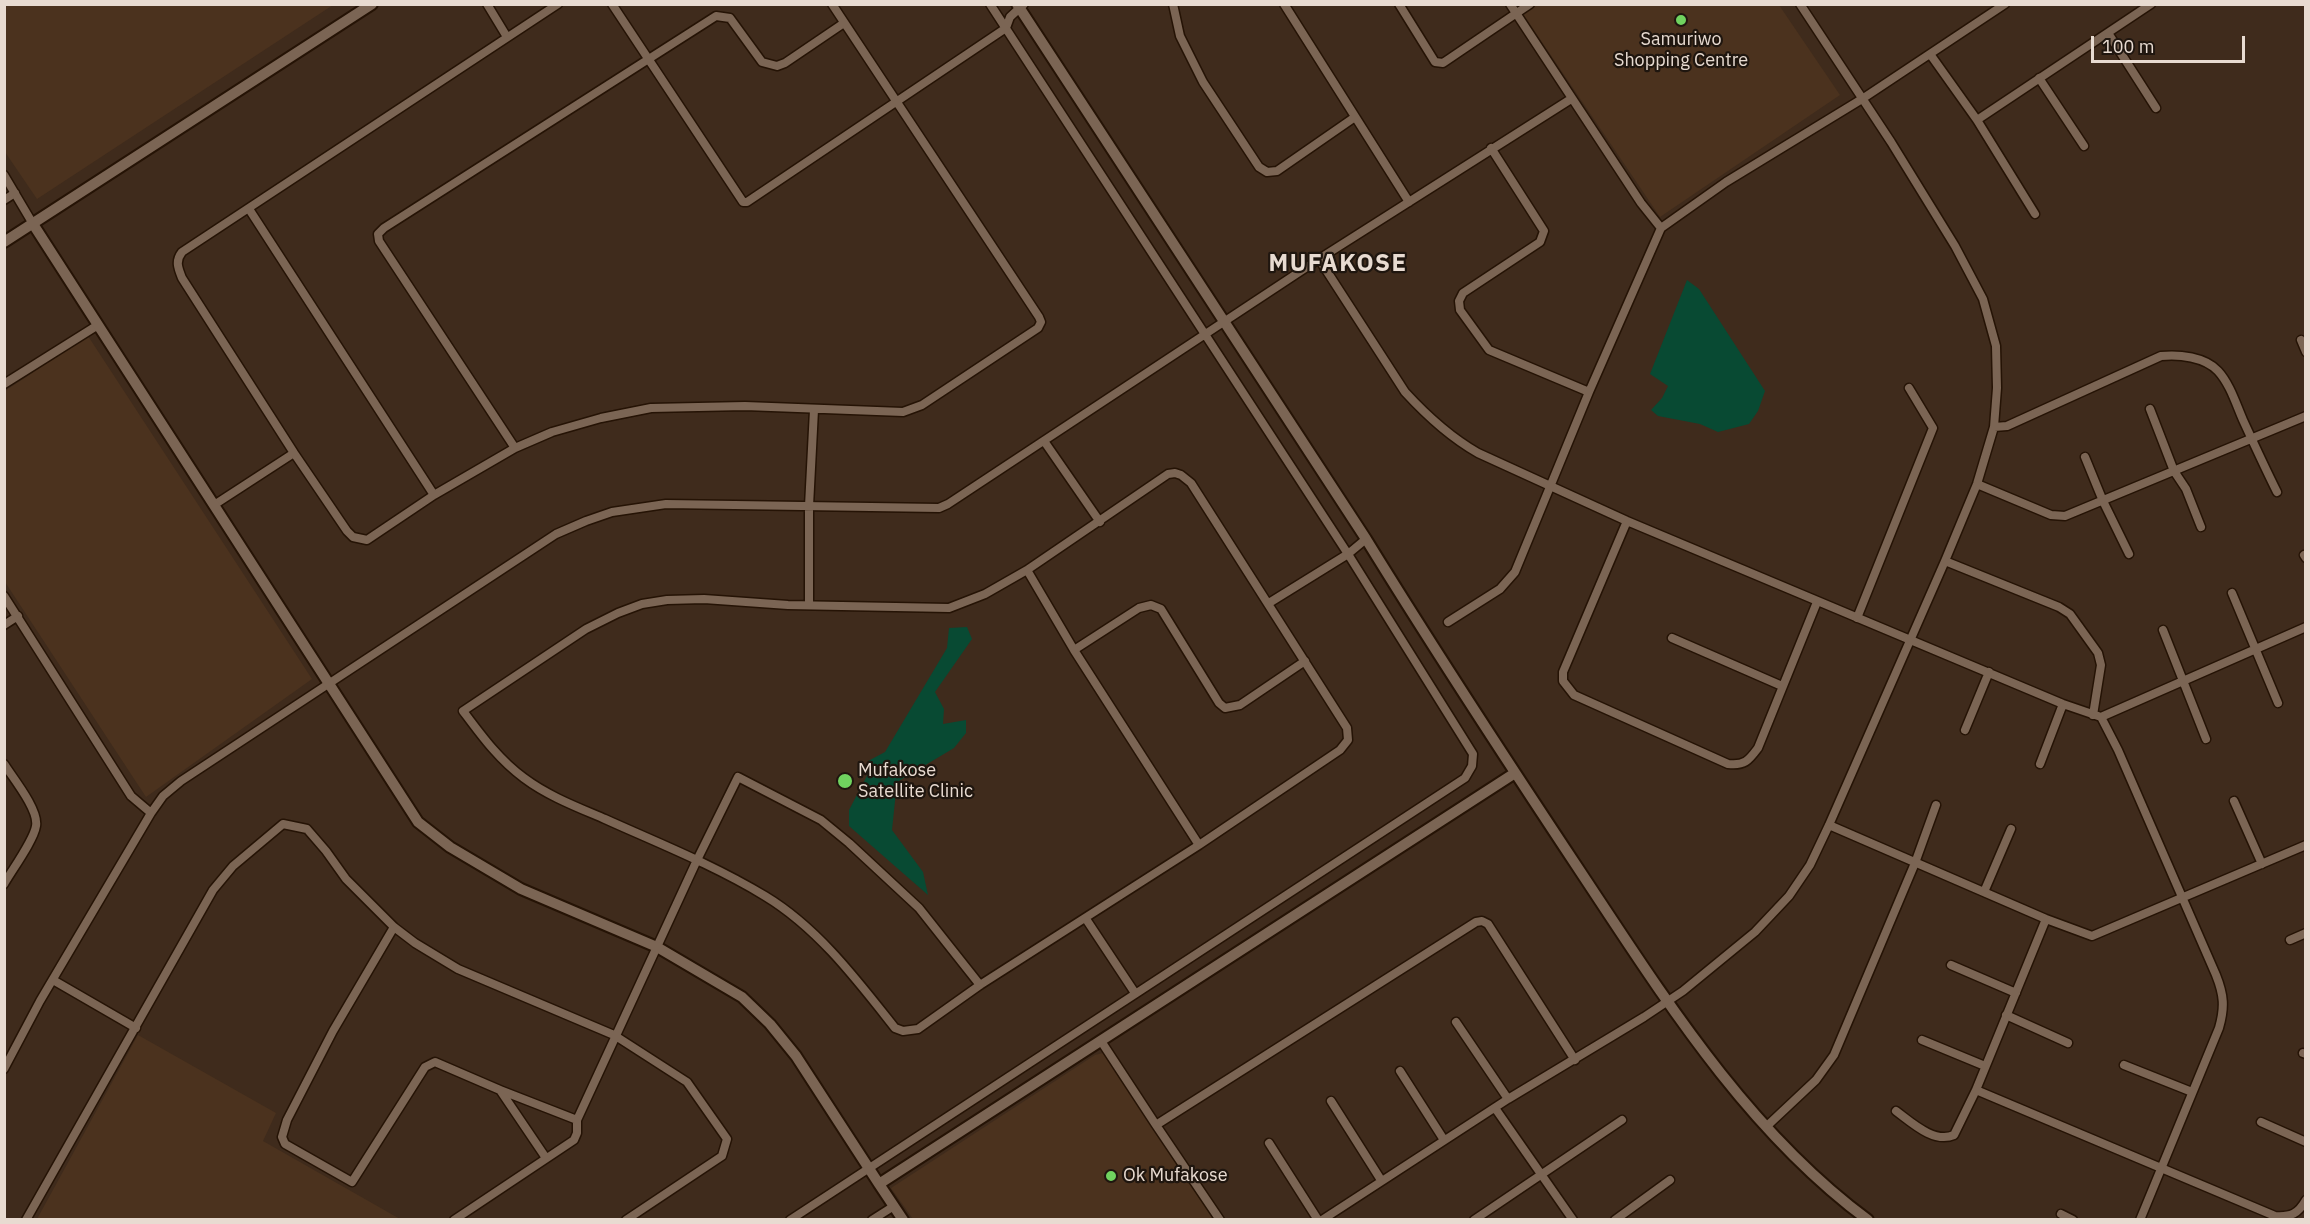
<!DOCTYPE html>
<html>
<head>
<meta charset="utf-8">
<style>
  body { margin:0 }
  #map { position:relative; width:2310px; height:1224px; overflow:hidden; background:#3f2b1c; font-family:"IBM Plex Sans",sans-serif }
  canvas { display:block }
  .frame { position:absolute; inset:0; border:6px solid #e8dbd1; pointer-events:none }
  .scale { position:absolute; left:2091px; top:36px; width:154px; height:27px; box-sizing:border-box; border:3px solid #e8dbd1; border-top:0; padding-left:8px; font-size:18px; line-height:21px; white-space:nowrap; color:#e8dbd1; -webkit-text-stroke:4px #1f160f; paint-order:stroke }
</style>
</head>
<body>
<div id="map">
<canvas width="2310" height="1224"></canvas>
<div class="frame"></div>
<div class="scale">100 m</div>
</div>
<script>
const context = document.querySelector('canvas').getContext('2d');
context.lineJoin = 'round';
function paint(path, color) { context.fillStyle = color; context.fill(path, 'evenodd'); }
function strokePath(path, color, width, dash) { context.strokeStyle = color; context.lineWidth = width; context.lineCap = dash ? 'butt' : 'round'; context.setLineDash(dash || []); context.stroke(path); }
function write(font, color, halo, rows, align = 'center') {
  context.font = font + ' "IBM Plex Sans",sans-serif'; context.lineWidth = 4.5; context.setLineDash([]); context.textBaseline = 'middle'; context.strokeStyle = halo; context.fillStyle = color; for (const [text, x, y, turn = 0] of rows) {
    context.save(); context.translate(x, y); context.rotate((+turn || 0) * Math.PI / 180); context.textAlign = isNaN(turn) ? turn : align; if (halo) context.strokeText(text, 0, 0); context.fillText(text, 0, 0); context.restore();
  }
}
const built = new Path2D(`
  M 4,5 L 5,4 L 333,5 L 37,199 L 5,152 Z
  M 1517,5 L 1779,5 L 1840,95 L 1660,217 Z
  M 88,336 L 312,679 L 146,797 L 5,582 L 5,391 Z
  M 138,1035 L 276,1113 L 263,1141 L 400,1219 L 37,1219 Z
  M 1103,1053 L 1213,1219 L 913,1219 L 891,1188 L 1095,1055 Z`);
const green = new Path2D(`
  M 1687,280 L 1699,289 L 1765,391 L 1758,411 L 1749,424 L 1718,432 L 1700,424 L 1658,416 L 1651,410 L 1662,398 L 1668,386 L 1650,374 Z
  M 967,627 L 972,639 L 935,692 L 944,709 L 943,724 L 966,720 L 966,733 L 954,748 L 897,782 L 892,830 L 923,872 L 928,895 L 849,826 L 849,810 L 869,772 L 868,761 L 885,752 L 947,648 L 949,628 Z`);
const minor = new Path2D(`
  M 487,4 L 507,37
  M 558,4 L 182,252 C 175,261 178,268 182,278 L 294,453 L 347,531 L 353,537 L 367,540 L 434,495 L 515,448 L 552,432 L 601,418 L 651,408 L 745,406 L 903,412 L 922,405 L 1038,328 L 1041,322 L 1039,317 L 832,4
  M 612,4 L 743,202 L 747,202 L 1006,28 L 1010,17 L 1024,4
  M 1173,4 L 1180,36 L 1203,82 L 1259,167 L 1267,172 L 1277,171 L 1355,117
  M 1284,4 L 1409,202
  M 1399,4 L 1435,62 L 1443,63 L 1530,4
  M 1510,4 L 1641,203 L 1661,228
  M 2108,33 L 2156,108
  M 1930,54 L 1977,120 L 2035,214
  M 2039,78 L 2084,146
  M 1977,120 L 2151,4
  M 1491,148 L 1544,231 L 1540,242 L 1463,293 L 1459,301 L 1460,310 L 1489,350 L 1589,392
  M 4,175 L 33,224
  M 4,200 L 15,193
  M 249,209 L 434,495
  M 1319,259 L 1405,392 C 1427,416 1450,437 1478,453 L 1627,521 L 2063,704 L 2101,717 L 2118,750 L 2216,975 C 2224,995 2225,1007 2219,1028 L 2140,1220
  M 2301,340 L 2306,352
  M 4,384 L 98,325
  M 2150,409 L 2174,471 L 2186,489 L 2201,527
  M 1994,427 L 2007,426 L 2161,356 C 2179,354 2205,357 2218,371 C 2230,384 2236,404 2243,420 C 2254,444 2265,468 2277,492
  M 1044,441 L 1100,522
  M 515,448 L 379,241 L 378,234 L 384,228 L 716,16 L 730,18 L 762,62 L 777,66 L 785,63 L 844,23
  M 2085,457 L 2103,501 L 2129,554
  M 1175,473 L 1181,475 L 1191,483 L 1347,728 L 1348,740 L 1340,750 L 1199,845 L 980,985 L 918,1029 L 903,1031 L 895,1028 C 857,980 818,928 765,896 C 714,865 658,843 605,819 C 577,807 548,796 524,778 C 499,760 481,735 463,711 L 586,629 L 618,613 L 642,604 L 667,600 L 704,599 L 788,605 L 949,608 L 985,594 L 1027,570 L 1168,474 Z
  M 1977,484 L 2051,515 L 2065,516 L 2306,416
  M 214,505 L 294,453
  M 1627,521 L 1563,672 L 1563,681 L 1574,695 L 1728,764 C 1745,766 1749,760 1758,748 L 1817,602
  M 2304,555 L 2306,558
  M 1945,561 L 2059,607 L 2070,614 L 2098,653 L 2101,665 L 2093,715
  M 1027,570 L 1074,650 L 1139,608 L 1151,605 L 1161,609 L 1219,703 L 1225,708 L 1240,705 L 1305,661
  M 2232,593 L 2278,703
  M 4,596 L 131,796 L 151,813
  M 1269,603 L 1348,554 L 1366,539
  M 809,605 L 809,506 L 814,410
  M 1857,618 L 1933,428 L 1909,388
  M 1448,622 L 1500,589 L 1515,572 L 1589,392 L 1661,228 L 1726,182 L 1862,99 L 2005,4
  M 4,625 L 18,616
  M 2163,630 L 2206,739
  M 1672,638 L 1782,686
  M 1074,650 L 1199,845
  M 2101,717 L 2306,627
  M 1965,730 L 1989,672
  M 4,764 C 13,778 39,810 36,826 C 34,840 12,870 4,884
  M 2040,764 L 2063,704
  M 2234,801 L 2262,864
  M 1829,825 L 2046,919 L 2092,936 L 2306,845
  M 1984,892 L 2011,829
  M 1086,919 L 1135,993
  M 394,927 L 333,1031 L 287,1120 L 282,1137 L 285,1144 L 352,1182 L 425,1067 L 435,1062 L 500,1090 L 546,1158
  M 2290,940 L 2306,933
  M 1951,965 L 2016,993
  M 53,980 L 136,1028
  M 2006,1015 L 2068,1043
  M 1456,1022 L 1508,1099
  M 1922,1040 L 1985,1066
  M 1101,1041 L 1156,1125 L 1476,922 L 1482,921 L 1488,924 L 1575,1060
  M 2303,1053 L 2306,1054
  M 2124,1065 L 2192,1092
  M 4,1069 L 40,1001 L 151,813 L 163,796 L 181,781 L 556,534 L 586,521 L 612,512 L 666,504 L 939,508 L 948,504 L 1319,259 L 1571,99
  M 1400,1071 L 1444,1140
  M 500,1090 L 577,1120
  M 1976,1090 L 2275,1216 C 2291,1217 2298,1214 2306,1200
  M 1331,1101 L 1381,1180
  M 1495,1108 L 1573,1220
  M 1896,1111 C 1911,1122 1934,1144 1954,1135 L 1976,1090 L 2046,919
  M 2261,1122 L 2306,1142
  M 1156,1125 L 1220,1220
  M 1767,1126 L 1816,1080 L 1834,1055 L 1915,863 L 1936,805
  M 1269,1143 L 1318,1220
  M 2061,1214 L 2073,1220
  M 26,1220 L 213,890 L 233,866 L 283,824 L 307,829 L 326,851 L 346,879 L 394,927 L 415,943 L 458,969 L 614,1035 L 687,1082 L 727,1139 L 722,1156 L 626,1220
  M 454,1220 L 574,1140 L 577,1133 L 577,1120 L 697,860 L 738,777 L 821,820 L 849,843 L 919,908 L 980,985
  M 790,1220 L 1465,778 L 1472,766 L 1473,754 L 1348,554 L 990,4
  M 872,1220 L 894,1206
  M 1322,1220 L 1508,1099 L 1644,1017 L 1683,991 L 1755,932 L 1789,896 L 1810,865 L 1829,825 L 1945,561 L 1977,484 L 1994,427 L 1997,388 L 1996,346 L 1983,299 L 1955,246 L 1891,142 L 1800,4
  M 1474,1220 L 1622,1120
  M 1615,1220 L 1670,1180`);
const tertiary = new Path2D(`
  M 1017,4 L 1366,539 C 1435,651 1507,761 1580,871 C 1663,996 1746,1130 1868,1220
  M 33,224 L 418,822 L 450,847 L 521,889 L 657,947 L 742,997 L 770,1024 L 796,1056 L 879,1184 L 1515,773
  M 4,242 L 372,4
  M 879,1184 L 903,1220`);
const markers = [
  [1681,20,6,"#70d35f"],
  [845,781,8,"#70d35f"],
  [1111,1176,6,"#70d35f"]
];
const poiNames = [
  ["Samuriwo",1681,40,"center"],
  ["Shopping Centre",1681,61,"center"],
  ["Mufakose",858,771],
  ["Satellite Clinic",858,792],
  ["Ok Mufakose",1123,1176]
];
const districtNames = [
  ["MUFAKOSE",1338,264]
];
paint(built, '#4b321e');
paint(green, '#084a33');
strokePath(minor, '#251305', 11);
strokePath(tertiary, '#251305', 14);
strokePath(minor, '#7b6554', 8);
strokePath(tertiary, '#7b6554', 10);
for (const [x, y, r, color] of markers) { const dot = new Path2D(); dot.arc(x, y, r, 0, 2 * Math.PI); context.fillStyle = color; context.fill(dot); strokePath(dot, '#1f160f', 2); }
write('18px', '#e8dbd1', '#1f160f', poiNames, 'left');
context.letterSpacing = '1.5px';
write('bold 24px', '#e8dbd1', '#1f160f', districtNames);
context.letterSpacing = '0px';
</script>
</body>
</html>
